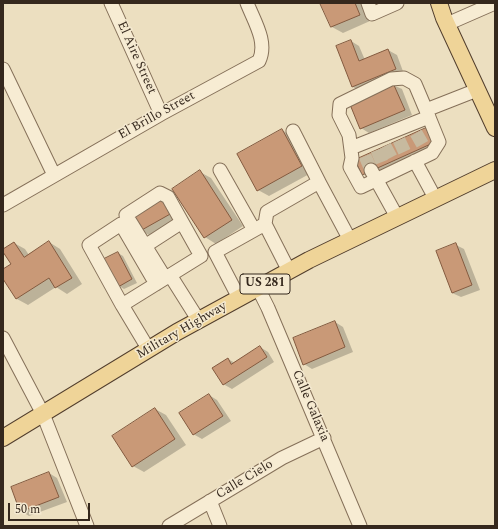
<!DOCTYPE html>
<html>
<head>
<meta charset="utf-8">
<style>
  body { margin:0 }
  #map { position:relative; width:498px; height:529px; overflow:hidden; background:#ecdfc0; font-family:Spectral,serif }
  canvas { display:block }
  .frame { position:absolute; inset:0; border:4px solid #35281d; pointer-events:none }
  .scale { position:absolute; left:8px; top:503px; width:82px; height:18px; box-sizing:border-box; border:2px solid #35281d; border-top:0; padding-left:5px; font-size:12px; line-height:14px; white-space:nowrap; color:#35281d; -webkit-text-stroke:3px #f4e9d0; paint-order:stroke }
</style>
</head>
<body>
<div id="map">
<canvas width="498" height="529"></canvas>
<div class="frame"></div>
<div class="scale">50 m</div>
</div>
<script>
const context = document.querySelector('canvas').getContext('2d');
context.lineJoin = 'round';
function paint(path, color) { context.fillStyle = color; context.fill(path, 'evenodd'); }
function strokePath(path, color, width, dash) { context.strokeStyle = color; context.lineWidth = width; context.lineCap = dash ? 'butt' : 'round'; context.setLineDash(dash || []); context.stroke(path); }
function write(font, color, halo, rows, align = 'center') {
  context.font = font + ' Spectral,serif'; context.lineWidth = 3; context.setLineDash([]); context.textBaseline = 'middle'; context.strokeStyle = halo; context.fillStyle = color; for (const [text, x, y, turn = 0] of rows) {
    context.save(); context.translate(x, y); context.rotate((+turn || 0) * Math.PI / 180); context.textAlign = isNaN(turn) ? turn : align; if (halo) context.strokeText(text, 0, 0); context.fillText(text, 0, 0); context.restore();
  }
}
const shadow = new Path2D(`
  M 321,3 L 363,3 L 370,21 L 343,33 L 332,27 Z
  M 351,41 L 359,46 L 365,60 L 388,50 L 397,55 L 404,74 L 361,91 L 353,87 Z
  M 393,85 L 402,89 L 412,115 L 369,133 L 361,128 Z
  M 426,129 L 435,134 L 440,148 L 371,179 L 363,174 Z
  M 282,130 L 293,137 L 313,172 L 269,196 L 258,190 Z
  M 200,172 L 211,178 L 243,226 L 216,244 L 205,237 L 173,189 Z
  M 171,203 L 180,218 L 149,235 L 141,231 Z
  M 49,242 L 60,249 L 82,284 L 67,294 L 56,287 L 28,305 L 17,299 L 3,277 L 3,270 L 12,265 L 3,250 L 14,243 L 25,249 L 29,255 Z
  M 456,245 L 464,249 L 480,290 L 461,297 L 452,293 Z
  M 118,253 L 123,256 L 137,283 L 124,289 L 119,286 Z
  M 335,322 L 343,327 L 353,352 L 312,369 L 304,364 Z
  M 260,347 L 268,352 L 274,362 L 232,389 L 223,384 L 228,359 L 235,363 Z
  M 209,395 L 217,400 L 231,421 L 202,439 L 193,434 Z
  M 155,409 L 166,415 L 186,445 L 144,472 L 133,466 Z
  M 49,473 L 57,478 L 67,502 L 29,516 L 21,511 Z`);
const building = new Path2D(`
  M 320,3 L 355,3 L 360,15 L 331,27 Z
  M 351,40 L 359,61 L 388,49 L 396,69 L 352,87 L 336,46 Z
  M 393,83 L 405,110 L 360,129 L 349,102 Z
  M 426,128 L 433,143 L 362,175 L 355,160 Z
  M 282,129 L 302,166 L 257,191 L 237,154 Z
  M 200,170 L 232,220 L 204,238 L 172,189 Z
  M 163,197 L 172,213 L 140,231 L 131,215 Z
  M 49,241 L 72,278 L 55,288 L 49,278 L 16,299 L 3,279 L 3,269 L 11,264 L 3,252 L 3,249 L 14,242 L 24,257 Z
  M 456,243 L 472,285 L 452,293 L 436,251 Z
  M 118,252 L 132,279 L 118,287 L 104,259 Z
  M 335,321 L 345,347 L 303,365 L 293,338 Z
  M 260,346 L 267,357 L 223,385 L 212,368 L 228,358 L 231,364 Z
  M 209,394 L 223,416 L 193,435 L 179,413 Z
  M 155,408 L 175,439 L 132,467 L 112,436 Z
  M 49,472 L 59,497 L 20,512 L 11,487 Z`);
const minorTunnel = new Path2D(`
  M 416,133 L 424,147
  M 399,140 L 406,155
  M 385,146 L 393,161
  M 377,150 L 383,165
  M 365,156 L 371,170`);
const minor = new Path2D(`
  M 111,3 L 161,114
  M 368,3 L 372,14 L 397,3
  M 447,24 L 495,3
  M 3,69 L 54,175
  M 426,110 L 439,142 L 432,153 L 361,187 L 350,167 L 352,158 L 349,135 L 339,115 L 340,104 L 391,79 L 404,78 L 415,84 L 426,110 L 477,90
  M 293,131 L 319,182
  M 351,148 L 429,117
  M 415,161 L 435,198
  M 220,170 L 254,230
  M 371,170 L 397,217
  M 3,205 L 161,114 L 259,61 C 268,42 254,21 247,3
  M 265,224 L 267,212 L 319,182 L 350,240
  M 145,246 L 182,222
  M 170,275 L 199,321
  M 258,288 L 268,308 L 360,526
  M 239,298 L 215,252 L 265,224 L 289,271
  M 122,305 L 89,245 L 121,224 L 156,284
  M 3,338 L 43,414 L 87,526
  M 149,350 L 122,305 L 201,256 L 168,197 L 160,193 L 126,215 L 165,278
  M 210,501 L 220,526
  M 169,526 L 282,458 L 324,438`);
const major = new Path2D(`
  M 439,3 L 444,18 L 495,128
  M 3,438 L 177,332 L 309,260 L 495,170`);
const shields = [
  [265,284,50]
];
const shieldNames = [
  ["US 281",265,284]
];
const streetNames = [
  ["El Aire Street",136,58,66],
  ["El Brillo Street",157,116,-29],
  ["Military Highway",182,331,-30],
  ["Calle Galaxia",310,406,67],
  ["Calle Cielo",245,480,-31]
];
paint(shadow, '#0003');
paint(building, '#c99977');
strokePath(building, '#835a3f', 1);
strokePath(minorTunnel, '#c7ba9f', 13, [13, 6]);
strokePath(minor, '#857059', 15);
strokePath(major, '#523e2d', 18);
strokePath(minor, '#f7ecd3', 13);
strokePath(major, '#efd498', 16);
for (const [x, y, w] of shields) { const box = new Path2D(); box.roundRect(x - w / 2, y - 10, w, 20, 3); context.fillStyle = '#f4e9d0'; context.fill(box); strokePath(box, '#35281d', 1); }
write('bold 12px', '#35281d', null, shieldNames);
write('13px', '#35281d', '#f4e9d0', streetNames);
</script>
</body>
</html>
